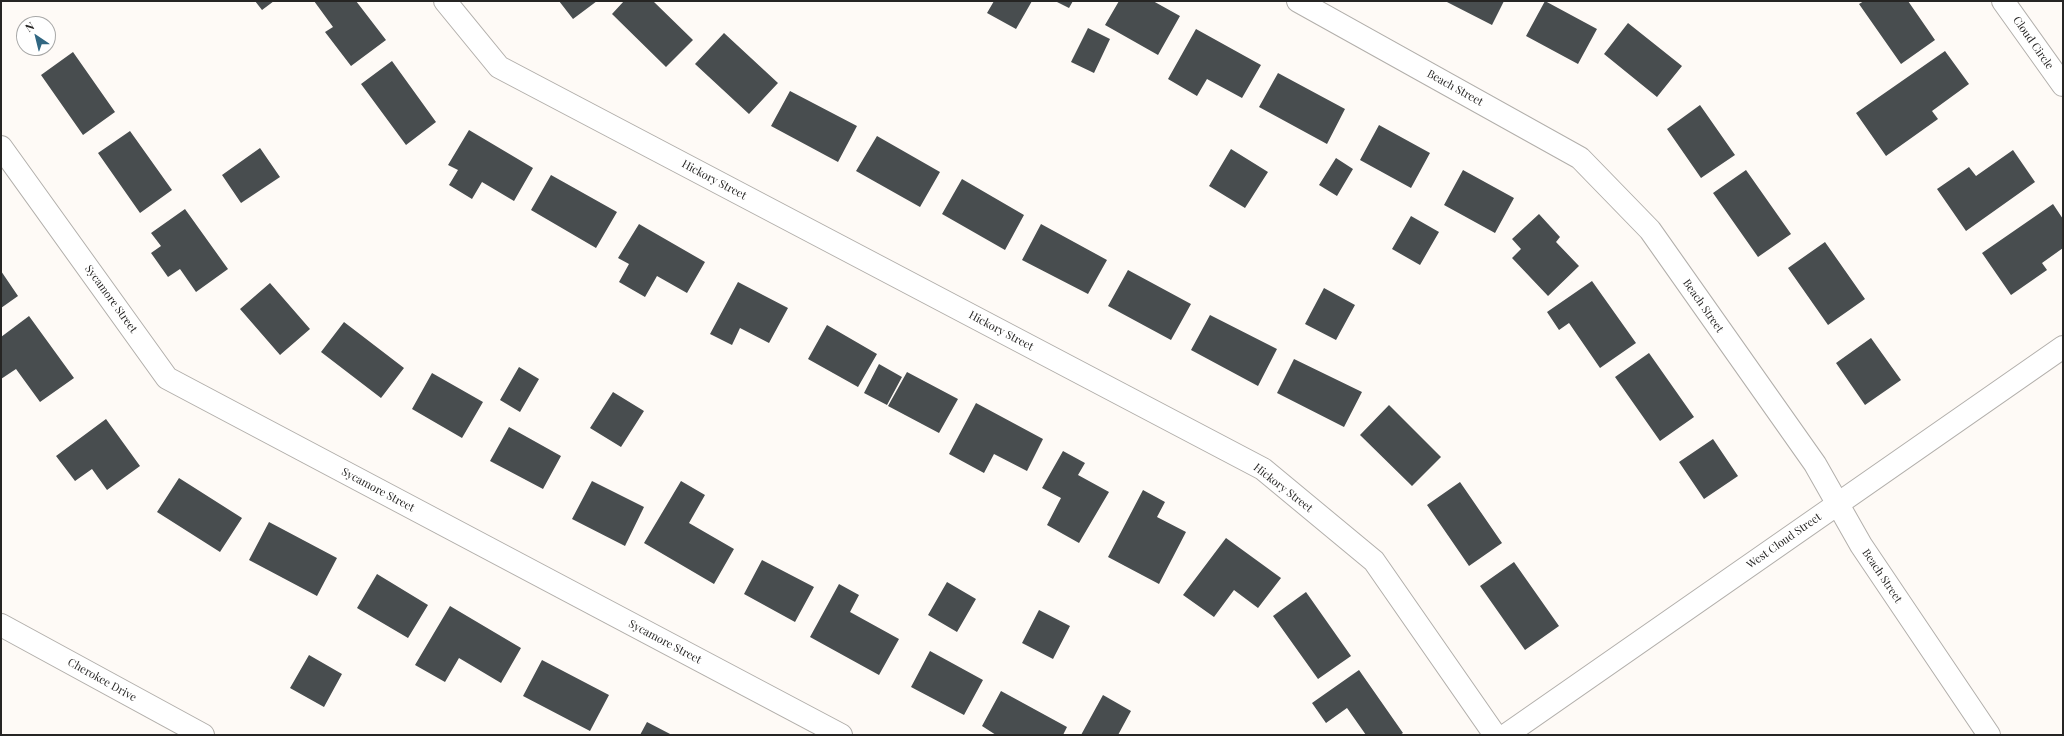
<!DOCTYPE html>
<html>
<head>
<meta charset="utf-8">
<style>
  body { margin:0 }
  #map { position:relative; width:2064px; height:736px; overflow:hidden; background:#fefaf6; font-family:"Playfair Display",serif }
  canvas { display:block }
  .frame { position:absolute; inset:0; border:2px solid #262524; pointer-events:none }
  .north { position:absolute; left:16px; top:16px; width:40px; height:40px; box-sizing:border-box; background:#fff; border:1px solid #a8a8a7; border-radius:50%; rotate:325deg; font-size:11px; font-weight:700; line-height:16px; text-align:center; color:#262524 }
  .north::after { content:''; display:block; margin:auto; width:14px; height:18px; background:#316782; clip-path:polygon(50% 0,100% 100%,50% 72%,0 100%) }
</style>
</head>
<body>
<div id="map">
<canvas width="2064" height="736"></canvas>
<div class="frame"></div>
<div class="north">N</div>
</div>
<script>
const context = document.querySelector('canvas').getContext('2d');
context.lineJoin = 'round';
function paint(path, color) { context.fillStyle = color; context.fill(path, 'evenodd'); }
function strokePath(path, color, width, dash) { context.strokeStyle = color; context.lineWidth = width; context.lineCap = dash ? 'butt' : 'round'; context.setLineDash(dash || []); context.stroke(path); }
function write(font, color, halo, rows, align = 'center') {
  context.font = font + ' "Playfair Display",serif'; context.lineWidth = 4; context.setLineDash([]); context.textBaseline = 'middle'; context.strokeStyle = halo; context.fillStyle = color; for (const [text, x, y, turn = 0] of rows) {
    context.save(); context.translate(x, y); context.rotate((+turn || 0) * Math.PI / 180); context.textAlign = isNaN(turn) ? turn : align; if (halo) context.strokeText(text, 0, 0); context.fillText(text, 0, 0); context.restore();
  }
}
const building = new Path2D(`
  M 255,1 L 274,1 L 262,10 Z
  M 314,1 L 356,1 L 386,40 L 351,66 L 325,32 L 333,27 Z
  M 559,1 L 597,1 L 573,19 Z
  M 624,1 L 653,1 L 693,40 L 666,67 L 612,14 Z
  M 994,1 L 1032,1 L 1016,29 L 987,13 Z
  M 1055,1 L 1073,1 L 1069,8 Z
  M 1119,1 L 1153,1 L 1180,16 L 1158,55 L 1105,25 Z
  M 1445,1 L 1504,1 L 1492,25 Z
  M 1545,1 L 1597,29 L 1578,64 L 1526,36 Z
  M 1864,1 L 1908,1 L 1935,40 L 1901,64 L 1859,4 Z
  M 1628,23 L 1682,66 L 1657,97 L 1604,54 Z
  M 1088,28 L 1110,39 L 1094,73 L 1071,62 Z
  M 1196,29 L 1261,65 L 1242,98 L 1207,79 L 1197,96 L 1168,79 Z
  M 724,33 L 778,83 L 749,114 L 695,64 Z
  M 1945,51 L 1969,84 L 1932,111 L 1938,119 L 1886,156 L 1856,113 Z
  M 73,52 L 115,112 L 83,135 L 41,75 Z
  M 392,61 L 436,122 L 406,145 L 361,84 Z
  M 1278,73 L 1345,109 L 1327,144 L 1259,107 Z
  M 790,91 L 857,126 L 838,162 L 771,126 Z
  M 1700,105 L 1735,155 L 1701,178 L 1667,129 Z
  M 1379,125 L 1430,153 L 1411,188 L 1360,160 Z
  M 469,130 L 533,168 L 514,201 L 482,182 L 472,199 L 449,185 L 458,170 L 448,165 Z
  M 130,131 L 172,190 L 140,213 L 98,153 Z
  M 877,136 L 940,172 L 920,207 L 856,171 Z
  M 260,148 L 280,177 L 241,203 L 222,175 Z
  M 1231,149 L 1268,172 L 1245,208 L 1209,186 Z
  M 2013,150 L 2035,182 L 1966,231 L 1937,189 L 1969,167 L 1976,176 Z
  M 1336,158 L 1353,169 L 1337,196 L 1319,185 Z
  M 1463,170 L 1514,198 L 1495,233 L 1444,205 Z
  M 1746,170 L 1791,234 L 1758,257 L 1713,193 Z
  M 551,175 L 617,212 L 596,248 L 531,210 Z
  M 962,179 L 1024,215 L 1005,250 L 942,214 Z
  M 2053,204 L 2063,219 L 2063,248 L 2042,263 L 2047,270 L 2011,295 L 1982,253 Z
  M 185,209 L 228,269 L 196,292 L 180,269 L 168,277 L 151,253 L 161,246 L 151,233 Z
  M 1539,214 L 1560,237 L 1556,242 L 1579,266 L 1548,296 L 1512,258 L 1521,249 L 1512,239 Z
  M 1411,216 L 1439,232 L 1420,265 L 1392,249 Z
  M 639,224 L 705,262 L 687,293 L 657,276 L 645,297 L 619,282 L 629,264 L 618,258 Z
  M 1041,224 L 1107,260 L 1088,294 L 1022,260 Z
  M 1825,242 L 1865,299 L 1828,325 L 1788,268 Z
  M 1128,270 L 1191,304 L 1171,340 L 1108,306 Z
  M 1,271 L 18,296 L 1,308 Z
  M 1592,281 L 1636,343 L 1600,368 L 1569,323 L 1559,330 L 1547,312 Z
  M 738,282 L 788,308 L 769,343 L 740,328 L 732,345 L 710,334 Z
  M 270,283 L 310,329 L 280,355 L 240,309 Z
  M 1324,288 L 1355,305 L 1336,340 L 1305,324 Z
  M 1210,315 L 1277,349 L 1258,386 L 1191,350 Z
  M 29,316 L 74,378 L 40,402 L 16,369 L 1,379 L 1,337 Z
  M 344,322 L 404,368 L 381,398 L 321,352 Z
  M 827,325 L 877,354 L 858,387 L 808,359 Z
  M 1871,338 L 1901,380 L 1865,405 L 1836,363 Z
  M 1649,353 L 1694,417 L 1660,441 L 1615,377 Z
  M 1294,359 L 1362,392 L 1344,427 L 1277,393 Z
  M 879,364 L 902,377 L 887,405 L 864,393 Z
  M 519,367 L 539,379 L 520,412 L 500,400 Z
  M 907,372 L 958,399 L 939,433 L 888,406 Z
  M 432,373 L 483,402 L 462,438 L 412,409 Z
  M 613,392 L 644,411 L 621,447 L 590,428 Z
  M 976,403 L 1043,439 L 1027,471 L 994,454 L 984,473 L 949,454 Z
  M 1389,405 L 1441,457 L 1412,486 L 1360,435 Z
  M 106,419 L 140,466 L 107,490 L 92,469 L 75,481 L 56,456 Z
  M 509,427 L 561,456 L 543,489 L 490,461 Z
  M 1713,439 L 1738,476 L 1704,499 L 1679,462 Z
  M 1063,451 L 1085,463 L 1078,475 L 1109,492 L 1079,543 L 1047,525 L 1061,498 L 1042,488 Z
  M 179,478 L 242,518 L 220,552 L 157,512 Z
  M 592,481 L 644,507 L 625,546 L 572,519 Z
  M 681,481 L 705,495 L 689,523 L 734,549 L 714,584 L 644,543 Z
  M 1460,482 L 1502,543 L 1469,566 L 1427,505 Z
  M 1143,490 L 1165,502 L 1157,517 L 1186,532 L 1159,584 L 1108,557 Z
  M 269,522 L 337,558 L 317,596 L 249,560 Z
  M 1226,538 L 1281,578 L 1258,608 L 1234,590 L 1214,617 L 1183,595 Z
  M 762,560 L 814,587 L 795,622 L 744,594 Z
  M 1514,562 L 1559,626 L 1525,650 L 1480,586 Z
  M 377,574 L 428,605 L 408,638 L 357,608 Z
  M 947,582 L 976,599 L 957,632 L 928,615 Z
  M 839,584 L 859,595 L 850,612 L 899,639 L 879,675 L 810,637 Z
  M 1306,592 L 1351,656 L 1318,679 L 1273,616 Z
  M 450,606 L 521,648 L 501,683 L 459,658 L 445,682 L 415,665 Z
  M 1039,610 L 1070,626 L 1053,659 L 1022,643 Z
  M 930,651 L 983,680 L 964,715 L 911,687 Z
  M 309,655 L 342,674 L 324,707 L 290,688 Z
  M 542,660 L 609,695 L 590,731 L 523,696 Z
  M 1359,670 L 1403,733 L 1400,735 L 1366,735 L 1347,708 L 1326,723 L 1312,703 Z
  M 1001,691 L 1067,727 L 1063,735 L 996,735 L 982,726 Z
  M 1103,695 L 1131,711 L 1118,735 L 1081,735 Z
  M 647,722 L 672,735 L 640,735 Z`);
const minor = new Path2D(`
  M 445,1 L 499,67 L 1263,469 L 1374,561 L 1495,735
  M 1298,1 L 1580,158 L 1650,230 L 1815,464 L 1861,545 L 1989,735
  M 2003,1 L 2063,85
  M 1,147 L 167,378 L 841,735
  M 1,625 L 203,735`);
const secondary = new Path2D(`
  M 1506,735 L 2063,347`);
const streetNames = [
  ["Cloud Circle",2033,43,55],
  ["Beach Street",1455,88,29],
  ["Hickory Street",714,180,28],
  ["Sycamore Street",111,299,54],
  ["Beach Street",1703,306,55],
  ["Hickory Street",1001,331,28],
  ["Hickory Street",1283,488,38],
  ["Sycamore Street",378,490,28],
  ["West Cloud Street",1784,541,-35],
  ["Beach Street",1882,576,56],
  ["Sycamore Street",665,642,28],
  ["Cherokee Drive",102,680,29]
];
paint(building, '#484d4f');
strokePath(minor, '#b2afab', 24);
strokePath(secondary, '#b2afab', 24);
strokePath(minor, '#fff', 22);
strokePath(secondary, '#fff', 22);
write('11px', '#262524', '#fff', streetNames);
</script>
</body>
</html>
